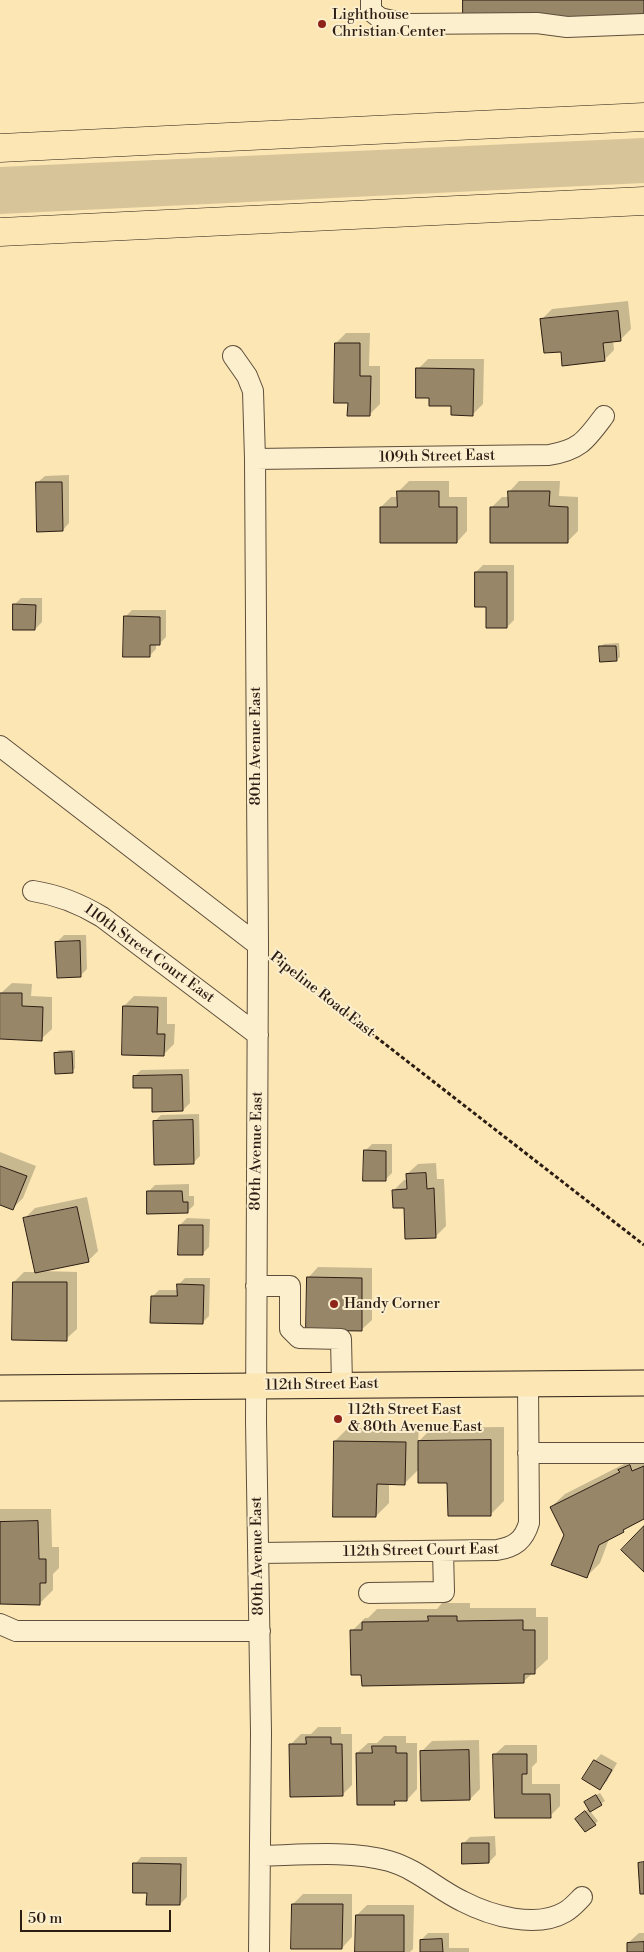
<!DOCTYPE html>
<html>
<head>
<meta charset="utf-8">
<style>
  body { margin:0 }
  #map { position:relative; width:644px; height:1952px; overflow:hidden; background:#fbe6b4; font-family:"Libre Bodoni",serif }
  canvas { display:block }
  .scale { position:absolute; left:20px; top:1910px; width:151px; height:22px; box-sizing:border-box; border:2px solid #2b1d14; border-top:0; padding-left:6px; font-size:15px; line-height:18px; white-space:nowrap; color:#2b1d14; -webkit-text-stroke:4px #fcefce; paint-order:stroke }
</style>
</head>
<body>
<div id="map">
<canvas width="644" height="1952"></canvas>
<div class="scale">50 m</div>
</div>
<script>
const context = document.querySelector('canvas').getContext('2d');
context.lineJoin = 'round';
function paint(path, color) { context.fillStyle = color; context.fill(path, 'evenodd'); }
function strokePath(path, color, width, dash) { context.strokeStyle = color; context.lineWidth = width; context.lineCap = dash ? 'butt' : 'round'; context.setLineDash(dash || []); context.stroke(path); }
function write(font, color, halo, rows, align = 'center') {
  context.font = font + ' "Libre Bodoni",serif'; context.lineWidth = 4; context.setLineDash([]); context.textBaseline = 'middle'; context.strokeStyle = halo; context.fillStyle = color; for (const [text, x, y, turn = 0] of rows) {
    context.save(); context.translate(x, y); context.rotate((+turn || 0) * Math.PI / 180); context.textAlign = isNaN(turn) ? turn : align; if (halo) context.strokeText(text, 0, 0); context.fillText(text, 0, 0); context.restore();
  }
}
const green = new Path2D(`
  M 644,138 L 644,183 L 0,214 L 0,167 Z`);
const shadow = new Path2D(`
  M 628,301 L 631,329 L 620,340 L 613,340 L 614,350 L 604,360 L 562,350 L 542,319 L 552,309 Z
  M 346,333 L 370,333 L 369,366 L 380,366 L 380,404 L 369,415 L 349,402 L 336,343 Z
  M 428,359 L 484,359 L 483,404 L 473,414 L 431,397 L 418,369 Z
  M 69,475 L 69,523 L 63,530 L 38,482 L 45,476 Z
  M 409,481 L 449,481 L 449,497 L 467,497 L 467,531 L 457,542 L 381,507 L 391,497 L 398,497 L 398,492 Z
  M 519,481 L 560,481 L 559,496 L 578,497 L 578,531 L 568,541 L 492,507 L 502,497 L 509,497 L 509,492 Z
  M 483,565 L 514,565 L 514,620 L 507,627 L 487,605 L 476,572 Z
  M 21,598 L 42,598 L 42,622 L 35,629 L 14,605 Z
  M 132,610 L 166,610 L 166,637 L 159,644 L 156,644 L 156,649 L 149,656 L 125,617 Z
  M 619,643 L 620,657 L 616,660 L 600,647 L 604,644 Z
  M 64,935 L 86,935 L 87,969 L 80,976 L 57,942 Z
  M 12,983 L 32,984 L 31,996 L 52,997 L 52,1029 L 41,1039 L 0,1038 L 1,993 Z
  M 134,996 L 167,997 L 167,1024 L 175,1024 L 174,1044 L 164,1054 L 124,1006 Z
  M 59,1050 L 75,1050 L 75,1068 L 72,1072 L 56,1054 Z
  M 189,1069 L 190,1103 L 183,1110 L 153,1086 L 134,1077 L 141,1070 Z
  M 199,1114 L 200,1156 L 193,1163 L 154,1122 L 161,1115 Z
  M 372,1144 L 392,1144 L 392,1173 L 385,1180 L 365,1151 Z
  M 0,1152 L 36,1166 L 23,1198 L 13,1208 L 0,1203 Z
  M 436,1163 L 437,1179 L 444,1179 L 446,1226 L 436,1236 L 405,1207 L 393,1191 L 404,1180 L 408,1180 L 407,1174 L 418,1164 Z
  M 189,1184 L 189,1196 L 194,1196 L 194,1205 L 187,1212 L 148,1192 L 155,1185 Z
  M 87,1197 L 98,1251 L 88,1261 L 40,1271 L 77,1272 L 77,1329 L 66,1339 L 14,1282 L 24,1272 L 36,1272 L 25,1218 L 35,1208 Z
  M 187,1218 L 210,1219 L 209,1247 L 202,1254 L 180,1225 Z
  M 318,1267 L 372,1268 L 372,1320 L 361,1330 L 308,1278 Z
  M 185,1278 L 210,1278 L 209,1316 L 202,1323 L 152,1297 L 159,1290 L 178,1290 L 178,1285 Z
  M 504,1427 L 504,1501 L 491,1514 L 449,1482 L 419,1469 L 405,1483 L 389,1483 L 389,1503 L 376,1516 L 335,1441 L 348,1428 L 419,1429 L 418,1442 L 432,1428 Z
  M 644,1455 L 644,1518 L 609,1539 L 600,1563 L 587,1576 L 551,1507 L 565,1494 L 626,1463 L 632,1457 Z
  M 0,1509 L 51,1509 L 52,1547 L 59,1547 L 59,1568 L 53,1574 L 53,1590 L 40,1603 L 0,1603 Z
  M 442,1603 L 470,1603 L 470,1608 L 536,1608 L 536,1617 L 548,1617 L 548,1659 L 523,1682 L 363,1674 L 352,1631 L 365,1618 L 368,1618 L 377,1609 L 437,1609 Z
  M 318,1727 L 341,1727 L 341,1734 L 352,1734 L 352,1785 L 342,1795 L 291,1744 L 301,1734 L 311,1734 Z
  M 384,1736 L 406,1736 L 406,1743 L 417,1743 L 417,1789 L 407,1800 L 398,1800 L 394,1803 L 357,1753 L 368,1743 L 377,1743 Z
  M 479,1740 L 480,1789 L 470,1799 L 422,1751 L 432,1741 Z
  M 505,1745 L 537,1745 L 537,1762 L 532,1767 L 532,1784 L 560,1784 L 560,1806 L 550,1816 L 497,1817 L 494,1755 Z
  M 601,1754 L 617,1763 L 607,1781 L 600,1788 L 595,1761 Z
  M 600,1793 L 605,1801 L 590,1811 L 598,1821 L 595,1824 L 579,1816 L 589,1808 L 589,1799 Z
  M 495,1836 L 496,1855 L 489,1862 L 463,1844 L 470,1837 Z
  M 141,1857 L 187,1857 L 187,1897 L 180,1904 L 148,1892 L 135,1864 Z
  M 303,1894 L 352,1894 L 352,1937 L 342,1948 L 293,1904 Z
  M 367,1905 L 414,1905 L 413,1949 L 410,1952 L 356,1952 L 357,1915 Z
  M 428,1933 L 449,1933 L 449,1948 L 469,1948 L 469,1952 L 422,1952 L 421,1940 Z
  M 639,1933 L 644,1933 L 644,1952 L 628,1952 L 628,1943 Z`);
const building = new Path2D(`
  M 463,0 L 644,0 L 644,18 L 463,19 Z
  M 618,311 L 621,341 L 603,343 L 605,361 L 562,366 L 561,352 L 544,353 L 540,319 Z
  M 335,343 L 360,343 L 360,376 L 371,376 L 370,416 L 347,416 L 348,403 L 334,403 Z
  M 416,368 L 474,369 L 473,416 L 451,415 L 451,406 L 429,406 L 429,398 L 416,398 Z
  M 36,482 L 62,482 L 63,531 L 37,532 Z
  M 397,491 L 439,491 L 439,507 L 457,507 L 457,543 L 380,543 L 380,507 L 397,507 Z
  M 508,491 L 550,491 L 549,506 L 568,507 L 568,543 L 490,543 L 490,507 L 508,507 Z
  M 475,572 L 507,572 L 507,628 L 486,628 L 486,607 L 475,607 Z
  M 13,604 L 36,605 L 35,630 L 13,630 Z
  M 124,616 L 160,617 L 160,645 L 150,645 L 150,657 L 123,657 Z
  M 599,646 L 616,646 L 617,661 L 600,662 Z
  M 80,941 L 81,977 L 57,978 L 55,942 Z
  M 0,993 L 22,993 L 22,1006 L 43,1007 L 42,1041 L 0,1039 Z
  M 123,1006 L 158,1007 L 157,1034 L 165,1034 L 164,1056 L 122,1055 Z
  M 72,1052 L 73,1073 L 55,1074 L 54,1053 Z
  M 182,1075 L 183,1111 L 152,1112 L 152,1088 L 133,1088 L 133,1076 Z
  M 193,1120 L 194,1164 L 154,1165 L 153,1121 Z
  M 364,1150 L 386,1151 L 386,1181 L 363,1181 Z
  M 0,1166 L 27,1176 L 13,1210 L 0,1205 Z
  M 426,1173 L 427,1189 L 434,1188 L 436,1238 L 405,1239 L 404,1208 L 393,1208 L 392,1190 L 407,1189 L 406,1174 Z
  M 147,1191 L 182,1191 L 183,1202 L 188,1202 L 188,1213 L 147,1214 Z
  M 77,1207 L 89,1262 L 35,1273 L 23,1218 Z
  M 179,1225 L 203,1225 L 203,1255 L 178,1255 Z
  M 307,1277 L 362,1278 L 362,1331 L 306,1330 Z
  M 13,1282 L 67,1282 L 67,1341 L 12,1340 Z
  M 177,1284 L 204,1285 L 203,1324 L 150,1323 L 151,1296 L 177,1296 Z
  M 491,1440 L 491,1516 L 448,1516 L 447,1483 L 418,1483 L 418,1441 Z
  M 334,1441 L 406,1442 L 405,1485 L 377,1484 L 376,1517 L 333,1517 Z
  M 630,1465 L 632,1471 L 644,1466 L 644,1519 L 623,1530 L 624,1532 L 599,1545 L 587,1578 L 551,1565 L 564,1535 L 550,1507 L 620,1472 L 618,1470 Z
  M 38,1521 L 39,1559 L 46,1559 L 46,1583 L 40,1583 L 40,1605 L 0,1604 L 0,1522 Z
  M 644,1526 L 644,1572 L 621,1550 Z
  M 428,1616 L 457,1616 L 457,1621 L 523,1620 L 523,1630 L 535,1630 L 535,1674 L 524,1674 L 524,1683 L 362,1686 L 361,1675 L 351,1675 L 350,1630 L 362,1630 L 362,1622 L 428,1621 Z
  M 306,1737 L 331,1737 L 331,1744 L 342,1744 L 343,1796 L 290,1797 L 289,1744 L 306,1744 Z
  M 372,1746 L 396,1746 L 396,1753 L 407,1753 L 407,1801 L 394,1801 L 395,1805 L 357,1805 L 356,1753 L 372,1753 Z
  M 469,1750 L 470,1800 L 421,1801 L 420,1751 Z
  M 493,1754 L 527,1754 L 527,1774 L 522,1774 L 522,1794 L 550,1794 L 551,1818 L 495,1818 Z
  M 594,1760 L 612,1770 L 600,1790 L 582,1779 Z
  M 596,1795 L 602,1805 L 590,1812 L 584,1802 Z
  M 585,1811 L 596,1825 L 585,1832 L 575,1819 Z
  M 462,1843 L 489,1843 L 489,1863 L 462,1864 Z
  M 644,1862 L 644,1894 L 640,1894 L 638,1863 Z
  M 133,1863 L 181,1864 L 180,1905 L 146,1905 L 147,1893 L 133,1893 Z
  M 292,1904 L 343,1904 L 342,1949 L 291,1949 Z
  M 356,1915 L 404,1915 L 404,1952 L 355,1952 Z
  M 442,1939 L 443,1952 L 420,1952 L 420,1940 Z
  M 644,1942 L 644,1952 L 627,1952 L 627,1943 Z`);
const path = new Path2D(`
  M 278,961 L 644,1245`);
const minor = new Path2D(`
  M 371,0 L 371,11 L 380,18 L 405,24 L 537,23 L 567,27 L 644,24
  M 233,356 L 247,376 L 253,391 L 255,459 L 258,945 L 256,1421 L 261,1733 L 259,1952
  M 255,459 L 549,455 C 580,450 586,440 604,416
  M 0,746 L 258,945
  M 33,891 C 59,895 79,903 102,917 L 258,1035
  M 256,1286 L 290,1286 L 290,1329 L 299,1338 L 341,1339 L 342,1385
  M 528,1453 L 644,1453
  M 259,1553 L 497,1550 C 515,1547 524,1540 529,1523 L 528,1384
  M 369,1593 L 444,1592 L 443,1551
  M 0,1624 L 16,1631 L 260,1631
  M 260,1856 C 301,1855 350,1850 389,1861 C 417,1869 437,1889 462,1901 C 491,1916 536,1929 565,1912 C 572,1908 577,1902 582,1897`);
const major = new Path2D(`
  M 0,1388 L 644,1383`);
const highway = new Path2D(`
  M 0,148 L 644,117
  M 0,232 L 644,201`);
const markers = [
  [322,24,5,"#8f2418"],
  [334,1304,5,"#8f2418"],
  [338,1419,5,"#8f2418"]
];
const poiNames = [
  ["Lighthouse",332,15],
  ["Christian Center",332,32],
  ["Handy Corner",344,1304],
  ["112th Street East",348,1410],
  ["& 80th Avenue East",348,1427]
];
const streetNames = [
  ["109th Street East",437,457,-1],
  ["80th Avenue East",256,746,-90],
  ["110th Street Court East",149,954,36],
  ["Pipeline Road East",322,995,38],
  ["80th Avenue East",257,1151,-89],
  ["112th Street East",322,1385,-1],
  ["112th Street Court East",421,1551,-1],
  ["80th Avenue East",258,1556,-91]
];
paint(green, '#d8c499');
paint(shadow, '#0003');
paint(building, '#978667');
strokePath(building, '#2b1d14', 1);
strokePath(minor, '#5f4f3c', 22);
strokePath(major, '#2b1d14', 27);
strokePath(highway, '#2b1d14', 29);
strokePath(path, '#2b1d14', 3, [4, 2.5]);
strokePath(minor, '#fcefce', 20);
strokePath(major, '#fbe6b4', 25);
strokePath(highway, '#fbe6b4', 28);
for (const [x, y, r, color] of markers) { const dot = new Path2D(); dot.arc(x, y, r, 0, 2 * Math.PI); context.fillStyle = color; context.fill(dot); strokePath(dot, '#fcefce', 2); }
write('15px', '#2b1d14', '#fcefce', poiNames, 'left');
write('15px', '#2b1d14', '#fcefce', streetNames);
</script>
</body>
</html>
